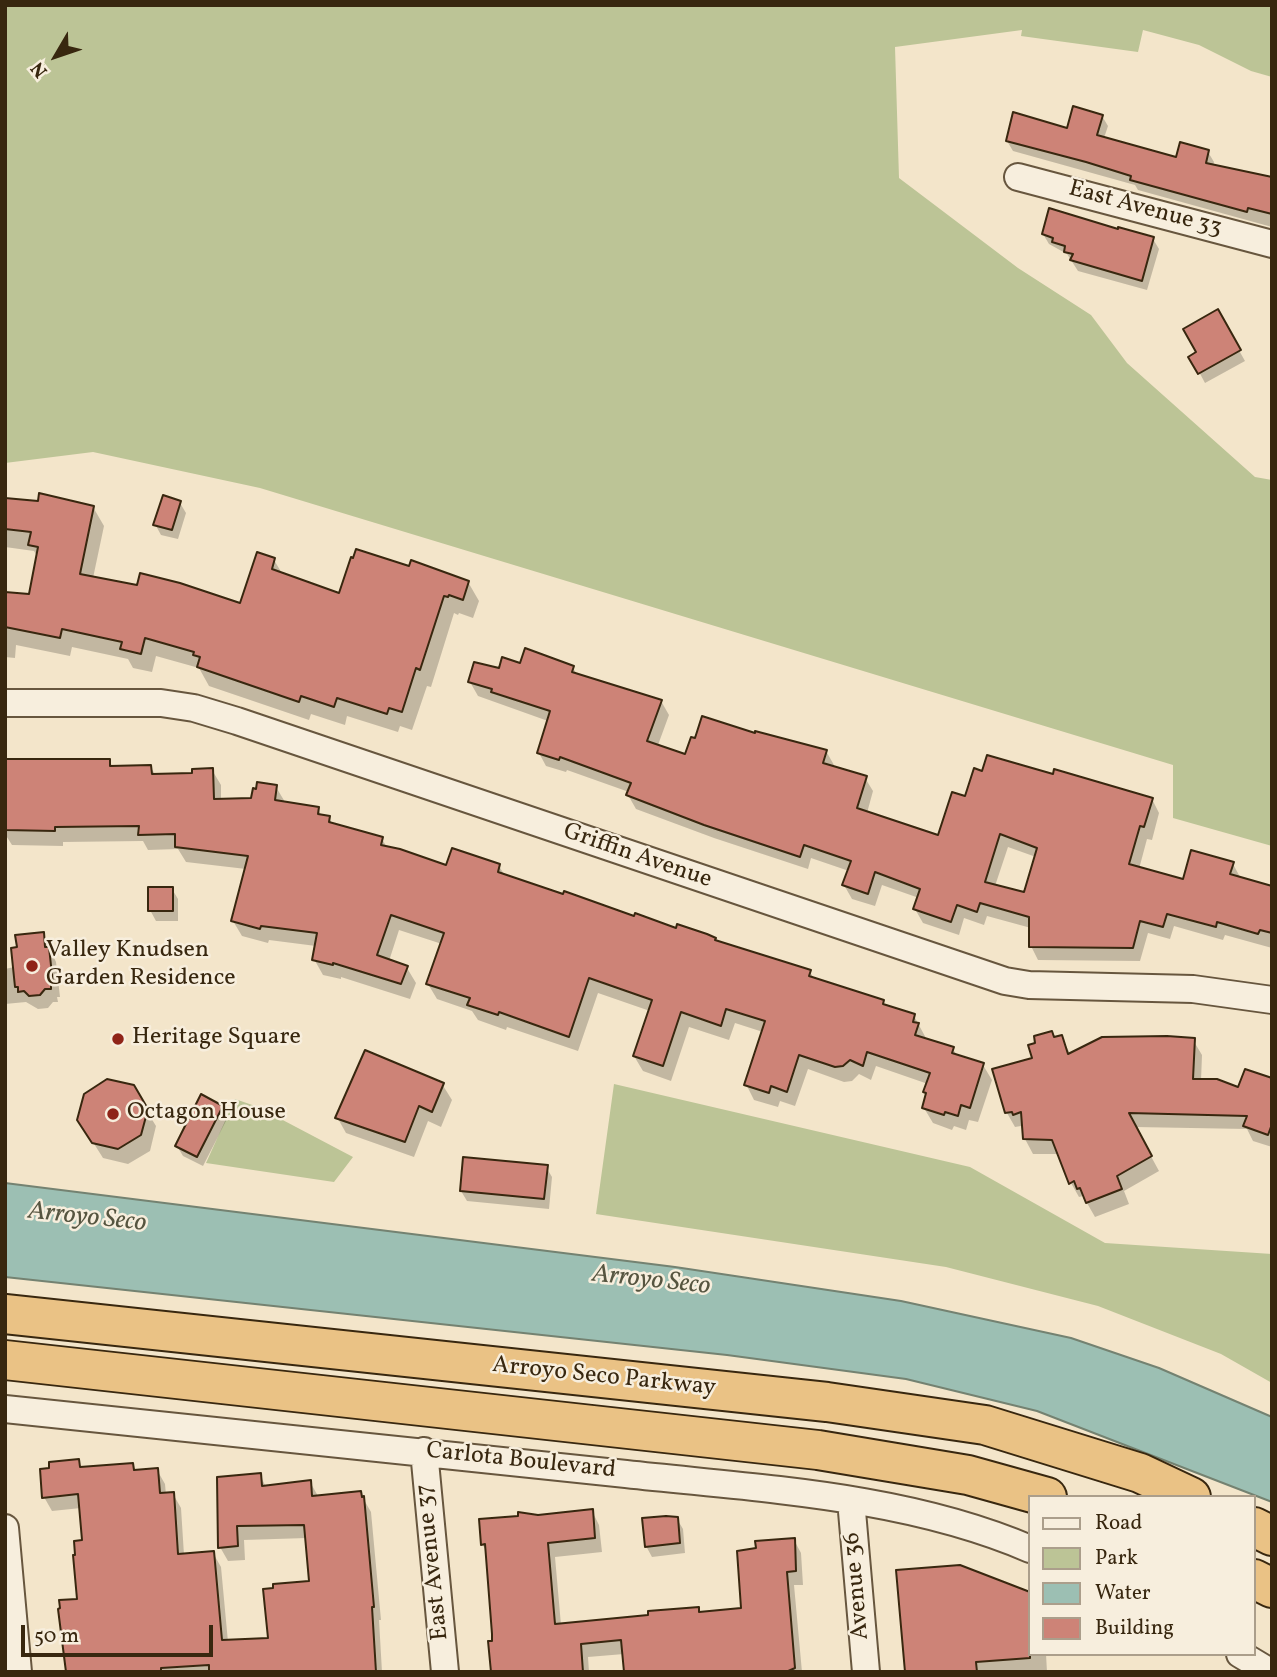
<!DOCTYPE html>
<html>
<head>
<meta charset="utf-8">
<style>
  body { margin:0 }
  #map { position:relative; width:1277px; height:1677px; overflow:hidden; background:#f3e5ca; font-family:Vollkorn,serif }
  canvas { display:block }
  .frame { position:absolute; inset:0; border:7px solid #38270f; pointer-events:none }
  .legend { position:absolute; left:1028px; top:1495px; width:228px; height:161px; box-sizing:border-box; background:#f7eedd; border:2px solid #ab9e8b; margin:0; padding:9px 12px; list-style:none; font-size:21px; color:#38270f }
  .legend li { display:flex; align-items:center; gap:14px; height:35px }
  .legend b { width:35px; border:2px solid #ab9e8b }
  .north { position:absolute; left:21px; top:21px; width:70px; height:70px; -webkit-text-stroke:5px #f7eedd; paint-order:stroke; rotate:231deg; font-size:19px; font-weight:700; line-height:28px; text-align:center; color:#38270f }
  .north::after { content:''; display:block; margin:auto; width:24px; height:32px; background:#38270f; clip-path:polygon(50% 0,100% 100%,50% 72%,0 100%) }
  .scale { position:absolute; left:21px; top:1625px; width:192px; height:32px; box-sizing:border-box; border:4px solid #38270f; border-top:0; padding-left:9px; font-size:21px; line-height:24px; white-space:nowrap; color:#38270f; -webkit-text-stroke:5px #f7eedd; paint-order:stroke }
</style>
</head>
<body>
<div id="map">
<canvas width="1277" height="1677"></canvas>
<div class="frame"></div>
<ul class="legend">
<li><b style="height:9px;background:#f7eedd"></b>Road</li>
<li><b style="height:19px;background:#bcc496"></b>Park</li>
<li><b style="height:19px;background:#9cbfb3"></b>Water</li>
<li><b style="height:19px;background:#cd8377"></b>Building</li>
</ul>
<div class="north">N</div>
<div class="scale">50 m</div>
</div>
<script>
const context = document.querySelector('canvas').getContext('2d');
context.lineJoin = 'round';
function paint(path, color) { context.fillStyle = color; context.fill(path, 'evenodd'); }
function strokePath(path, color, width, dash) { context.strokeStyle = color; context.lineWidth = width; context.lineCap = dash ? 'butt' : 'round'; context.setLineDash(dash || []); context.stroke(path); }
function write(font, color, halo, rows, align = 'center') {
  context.font = font + ' Vollkorn,serif'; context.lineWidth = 5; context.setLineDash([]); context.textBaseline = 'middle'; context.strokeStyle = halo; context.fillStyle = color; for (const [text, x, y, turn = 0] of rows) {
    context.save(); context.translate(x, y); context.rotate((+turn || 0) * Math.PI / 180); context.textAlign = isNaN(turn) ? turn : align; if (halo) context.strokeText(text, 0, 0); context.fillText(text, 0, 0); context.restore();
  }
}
const green = new Path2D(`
  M 5,5 L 1272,5 L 1272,77 L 1251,71 L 1199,45 L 1143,30 L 1138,52 L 1021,36 L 1022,30 L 895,47 L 899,178 L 1018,268 L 1091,315 L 1127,363 L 1255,477 L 1272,480 L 1272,846 L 1173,818 L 1173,765 L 260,488 L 93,452 L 5,463 Z
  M 614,1084 L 970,1167 L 1105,1243 L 1272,1254 L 1272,1383 L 1221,1354 L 1098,1306 L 946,1267 L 596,1214 Z
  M 235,1099 L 258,1107 L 353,1157 L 334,1182 L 206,1163 Z`);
const water = new Path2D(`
  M 5,1183 L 675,1267 L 901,1301 L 1071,1338 L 1159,1368 L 1272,1417 L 1272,1502 L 1037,1411 L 906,1379 L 727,1355 L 5,1277 Z`);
const shadow = new Path2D(`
  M 1102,116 L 1108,126 L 1104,138 L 1177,159 L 1208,152 L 1214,162 L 1213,167 L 1272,186 L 1272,227 L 1138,190 L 1135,185 L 1013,151 L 1007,141 L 1068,130 Z
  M 1119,231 L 1153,239 L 1159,249 L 1147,290 L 1078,271 L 1067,254 L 1049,244 L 1043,234 Z
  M 1219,315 L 1245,361 L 1205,383 L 1191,357 L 1198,353 Z
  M 5,500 L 93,507 L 104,526 L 93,578 L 241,605 L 274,560 L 283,575 L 340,595 L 410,568 L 468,582 L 479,601 L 473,618 L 459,613 L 458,615 L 454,613 L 431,687 L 427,686 L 412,730 L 400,726 L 398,732 L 347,716 L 345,725 L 311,714 L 309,720 L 209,686 L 199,668 L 156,656 L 152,672 L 133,668 L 128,659 L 72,647 L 70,656 L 16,645 L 15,658 L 5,657 L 5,593 L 30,596 L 38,558 L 34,551 L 5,547 Z
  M 180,503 L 186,513 L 178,539 L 161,535 L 155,524 Z
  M 521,665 L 573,668 L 578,676 L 661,701 L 669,715 L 658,745 L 686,757 L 756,736 L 826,751 L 834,765 L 833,768 L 865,778 L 873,791 L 867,813 L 940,837 L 966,798 L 1054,776 L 1152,799 L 1159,813 L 1152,840 L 1147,839 L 1139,869 L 1184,881 L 1233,864 L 1240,877 L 1272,888 L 1272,948 L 1225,935 L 1223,940 L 1174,926 L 1170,939 L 1148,933 L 1140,961 L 1038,960 L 1031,946 L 1031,928 L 987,916 L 984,925 L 964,918 L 959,935 L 923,923 L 915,909 L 919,898 L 882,885 L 875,906 L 852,899 L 844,885 L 849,871 L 811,858 L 808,869 L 714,838 L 636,809 L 628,795 L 629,792 L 567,770 L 566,772 L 546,766 L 539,753 L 548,721 L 478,696 L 470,682 ZM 1008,847 L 1036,857 L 1026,894 L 995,886 Z
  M 5,758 L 23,758 L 26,761 L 109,761 L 113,767 L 150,766 L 156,776 L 194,775 L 212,770 L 221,785 L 221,801 L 253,800 L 276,787 L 285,802 L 318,809 L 322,817 L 329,818 L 333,825 L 382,839 L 388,849 L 447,867 L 499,866 L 505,876 L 635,919 L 810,972 L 815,980 L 883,1001 L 886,1007 L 914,1016 L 927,1040 L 953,1049 L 958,1057 L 983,1065 L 992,1080 L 978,1122 L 969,1120 L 966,1130 L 954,1126 L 952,1130 L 933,1123 L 924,1108 L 928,1084 L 876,1066 L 871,1080 L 859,1074 L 852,1081 L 844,1082 L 808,1069 L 795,1106 L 780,1101 L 778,1107 L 754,1100 L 746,1084 L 763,1032 L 735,1023 L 729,1040 L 689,1027 L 671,1081 L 643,1071 L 634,1056 L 650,1011 L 598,993 L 578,1051 L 507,1027 L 506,1030 L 478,1020 L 472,1011 L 437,999 L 428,984 L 442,944 L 399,930 L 389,961 L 407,968 L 416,983 L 410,999 L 341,977 L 341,979 L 323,975 L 314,959 L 316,946 L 269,940 L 268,943 L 242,936 L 233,921 L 246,869 L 186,862 L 178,849 L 148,850 L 143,841 L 63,842 L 63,846 L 12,845 L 5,834 Z
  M 172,889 L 178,899 L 178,921 L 156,921 L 150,910 Z
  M 43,934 L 56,962 L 60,997 L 57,997 L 58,1002 L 53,1002 L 48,1008 L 38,1009 L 26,1002 L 5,1004 L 5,969 L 14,967 L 19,948 Z
  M 1061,1037 L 1071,1055 L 1193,1040 L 1202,1055 L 1201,1081 L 1240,1089 L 1272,1080 L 1272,1147 L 1253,1141 L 1247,1129 L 1135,1127 L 1159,1171 L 1124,1191 L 1129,1204 L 1095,1217 L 1083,1196 L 1079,1197 L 1071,1183 L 1060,1154 L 1033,1154 L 1025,1139 L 1021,1126 L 1015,1127 L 1007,1113 L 994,1071 L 1034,1059 L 1055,1039 Z
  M 442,1084 L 452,1100 L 441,1127 L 428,1121 L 414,1157 L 346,1133 L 337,1117 Z
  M 132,1087 L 156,1126 L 150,1151 L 128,1164 L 103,1158 L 79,1120 Z
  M 222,1107 L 228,1117 L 203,1166 L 183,1156 L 177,1146 Z
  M 546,1167 L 552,1177 L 549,1209 L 467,1201 L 461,1191 Z
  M 78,1461 L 82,1469 L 132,1465 L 136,1472 L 157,1470 L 165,1484 L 166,1495 L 173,1494 L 181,1508 L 184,1555 L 213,1553 L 221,1567 L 228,1642 L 270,1640 L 311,1582 L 307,1538 L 244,1540 L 245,1560 L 228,1561 L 220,1547 L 260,1475 L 266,1487 L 310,1482 L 318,1496 L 360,1493 L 371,1512 L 381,1620 L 379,1620 L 382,1672 L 69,1672 L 84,1542 L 81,1508 L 52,1511 L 44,1497 Z
  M 592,1511 L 599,1525 L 602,1552 L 555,1557 L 561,1625 L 650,1617 L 698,1609 L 700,1613 L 743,1610 L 794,1540 L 801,1553 L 803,1585 L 794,1585 L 802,1672 L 626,1672 L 624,1654 L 588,1657 L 589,1672 L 499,1672 L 487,1552 L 482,1544 L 538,1516 Z
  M 677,1519 L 683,1529 L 685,1553 L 652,1557 L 646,1546 Z
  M 959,1567 L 1030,1594 L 1030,1654 L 1046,1654 L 1047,1672 L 907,1672 Z`);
const building = new Path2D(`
  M 1073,106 L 1103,115 L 1097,135 L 1176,157 L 1180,142 L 1209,150 L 1206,163 L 1272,177 L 1272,214 L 1248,208 L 1247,212 L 1130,180 L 1131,176 L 1086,162 L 1006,141 L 1013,112 L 1067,128 Z
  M 1049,208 L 1118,229 L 1118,227 L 1154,237 L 1142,281 L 1070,260 L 1073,254 L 1064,252 L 1065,246 L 1052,242 L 1053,238 L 1042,234 Z
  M 1218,309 L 1241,350 L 1198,374 L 1188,357 L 1196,352 L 1183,329 Z
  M 39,493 L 94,506 L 80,574 L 137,585 L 140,573 L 180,583 L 240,603 L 257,552 L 275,558 L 272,569 L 339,593 L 351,557 L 353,558 L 356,549 L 409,566 L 411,560 L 469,581 L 463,600 L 449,595 L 448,597 L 444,596 L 420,670 L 416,668 L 402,712 L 389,708 L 387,714 L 337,698 L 334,707 L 301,696 L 299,702 L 197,667 L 200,657 L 193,655 L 194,652 L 145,638 L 141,654 L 120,649 L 122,642 L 62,629 L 60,638 L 5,627 L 5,592 L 29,594 L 38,547 L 28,545 L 31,532 L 5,529 L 5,498 L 38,501 Z
  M 163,495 L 181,501 L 172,530 L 153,525 Z
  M 525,648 L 574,666 L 572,672 L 662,700 L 647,741 L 685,754 L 691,737 L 695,738 L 702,716 L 755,733 L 755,731 L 827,750 L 823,763 L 867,776 L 857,808 L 938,835 L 952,792 L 965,796 L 974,768 L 982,771 L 987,755 L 1053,774 L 1054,769 L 1153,798 L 1144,827 L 1140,826 L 1129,864 L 1183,879 L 1191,850 L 1234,862 L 1230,874 L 1272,886 L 1272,933 L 1260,930 L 1258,934 L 1217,922 L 1216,927 L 1167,914 L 1163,927 L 1140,921 L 1133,948 L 1029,947 L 1029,917 L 980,903 L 977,912 L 957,905 L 951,922 L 913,909 L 920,889 L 875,872 L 868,894 L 842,885 L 851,861 L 804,845 L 800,857 L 704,825 L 626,795 L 631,783 L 560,757 L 559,760 L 537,753 L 550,711 L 491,692 L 492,689 L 468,682 L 474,662 L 499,668 L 502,657 L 520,663 ZM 1000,834 L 1037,848 L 1024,892 L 985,882 Z
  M 5,759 L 110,759 L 110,766 L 151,765 L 152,774 L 192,773 L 192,769 L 213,768 L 214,799 L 251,798 L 253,788 L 256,789 L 257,782 L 277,785 L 275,800 L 319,807 L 318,814 L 330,816 L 329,822 L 383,837 L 381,845 L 400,849 L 446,865 L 452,848 L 500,864 L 498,872 L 563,894 L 564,891 L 634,916 L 635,913 L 676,928 L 677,924 L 707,934 L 716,938 L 715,940 L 811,970 L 809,976 L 884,1000 L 883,1004 L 915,1014 L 913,1022 L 919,1023 L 915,1035 L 954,1047 L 952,1053 L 984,1063 L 970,1108 L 961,1105 L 958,1116 L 945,1112 L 944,1115 L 922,1108 L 926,1093 L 923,1092 L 930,1073 L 867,1052 L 863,1066 L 850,1060 L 843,1066 L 835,1067 L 799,1055 L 787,1092 L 771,1086 L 769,1093 L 744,1085 L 765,1021 L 726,1009 L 721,1026 L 681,1012 L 663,1066 L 633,1056 L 652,1000 L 589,978 L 569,1037 L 499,1012 L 498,1015 L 467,1005 L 470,998 L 426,984 L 444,933 L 391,915 L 377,955 L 408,966 L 401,984 L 333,963 L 333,965 L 312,960 L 317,933 L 261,926 L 260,929 L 231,921 L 248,856 L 175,847 L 175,834 L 138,835 L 139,826 L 55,827 L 55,831 L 5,830 Z
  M 148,887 L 173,887 L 173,911 L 148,911 Z
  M 44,932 L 45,947 L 49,947 L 53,984 L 51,984 L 51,989 L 45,989 L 40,995 L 29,996 L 24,991 L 18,992 L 18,987 L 15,987 L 11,948 L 17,947 L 15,935 Z
  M 1052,1031 L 1054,1037 L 1062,1035 L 1068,1054 L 1102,1037 L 1167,1036 L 1195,1038 L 1193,1079 L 1217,1079 L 1238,1087 L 1245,1069 L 1272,1078 L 1272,1124 L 1268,1135 L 1243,1126 L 1247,1116 L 1129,1113 L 1152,1156 L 1117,1176 L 1122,1189 L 1086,1203 L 1080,1188 L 1077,1189 L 1074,1181 L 1069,1184 L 1052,1140 L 1023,1139 L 1021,1112 L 1013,1115 L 1012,1112 L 1005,1113 L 992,1069 L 1032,1058 L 1028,1045 L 1035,1043 L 1034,1036 Z
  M 365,1050 L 444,1083 L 432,1112 L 419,1106 L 405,1142 L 335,1118 Z
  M 107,1079 L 134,1085 L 148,1109 L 141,1135 L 118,1149 L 92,1143 L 77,1120 L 84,1094 Z
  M 201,1094 L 223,1106 L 197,1157 L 175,1146 Z
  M 463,1157 L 548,1165 L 544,1199 L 460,1191 Z
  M 79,1459 L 80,1467 L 133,1463 L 134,1470 L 158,1468 L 160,1493 L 174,1492 L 178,1554 L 214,1551 L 222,1640 L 268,1638 L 263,1589 L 273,1588 L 273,1584 L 309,1581 L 304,1525 L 237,1526 L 238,1546 L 218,1548 L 217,1477 L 261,1473 L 262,1486 L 311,1480 L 312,1496 L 361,1491 L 362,1497 L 364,1496 L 374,1607 L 372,1607 L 376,1672 L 209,1672 L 209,1665 L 161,1668 L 161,1672 L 66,1672 L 58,1609 L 60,1608 L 59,1600 L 77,1599 L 73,1555 L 75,1555 L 74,1541 L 82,1540 L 78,1494 L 42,1498 L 40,1469 L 49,1468 L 49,1462 Z
  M 593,1509 L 595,1538 L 548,1543 L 555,1624 L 648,1615 L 648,1611 L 699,1607 L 699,1612 L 741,1608 L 737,1551 L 756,1548 L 755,1541 L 795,1538 L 796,1571 L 787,1572 L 795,1668 L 786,1672 L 624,1672 L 621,1640 L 581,1644 L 583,1672 L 491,1672 L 488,1641 L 492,1641 L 492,1634 L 485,1544 L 481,1545 L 479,1519 L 518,1516 L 518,1512 L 538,1515 Z
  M 666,1516 L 678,1517 L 680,1543 L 645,1547 L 642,1518 Z
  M 960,1565 L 1030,1592 L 1030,1658 L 976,1662 L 977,1672 L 905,1672 L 896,1570 Z`);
const minor = new Path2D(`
  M 1018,177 L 1272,244
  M 5,703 L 161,703 L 194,708 L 237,721 L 1005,981 L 1029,985 L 1193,989 L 1272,1000
  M 5,1409 C 212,1430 419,1451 626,1474 C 761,1489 904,1495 1030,1549
  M 424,1451 L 445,1672
  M 851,1500 L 866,1672
  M 5,1528 L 18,1672
  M 1240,1654 L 1270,1672`);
const highway = new Path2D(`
  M 5,1314 L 827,1402 L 985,1425 L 1140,1473 L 1191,1497
  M 5,1360 L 818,1450 L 968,1475 L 1047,1497
  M 1254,1527 L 1272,1536
  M 1254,1579 L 1272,1588`);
const markers = [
  [32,966,7,"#8f2418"],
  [118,1039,7,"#8f2418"],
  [113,1114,7,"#8f2418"]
];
const streetNames = [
  ["East Avenue 33",1145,210,15],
  ["Griffin Avenue",637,857,19],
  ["Arroyo Seco Parkway",604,1378,6],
  ["Carlota Boulevard",521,1462,6],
  ["East Avenue 37",434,1562,-96],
  ["Avenue 36",858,1586,-95]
];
const poiNames = [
  ["Valley Knudsen",46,952],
  ["Garden Residence",46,980],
  ["Heritage Square",132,1039],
  ["Octagon House",127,1114]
];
const waterNames = [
  ["Arroyo Seco",87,1219,6],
  ["Arroyo Seco",651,1282,6]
];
paint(green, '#bcc496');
paint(water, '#9cbfb3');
strokePath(water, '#748271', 2);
paint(shadow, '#0003');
paint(building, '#cd8377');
strokePath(building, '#38270f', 2);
strokePath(minor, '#67563e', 30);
strokePath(highway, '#38270f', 42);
strokePath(minor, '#f7eedd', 26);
strokePath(highway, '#eac285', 38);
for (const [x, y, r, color] of markers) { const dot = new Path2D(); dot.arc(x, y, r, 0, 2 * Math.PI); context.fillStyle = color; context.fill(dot); strokePath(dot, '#f7eedd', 2.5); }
write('24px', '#38270f', '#f7eedd', streetNames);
write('24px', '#38270f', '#f7eedd', poiNames, 'left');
write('italic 26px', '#565540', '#f7eedd', waterNames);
</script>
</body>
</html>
